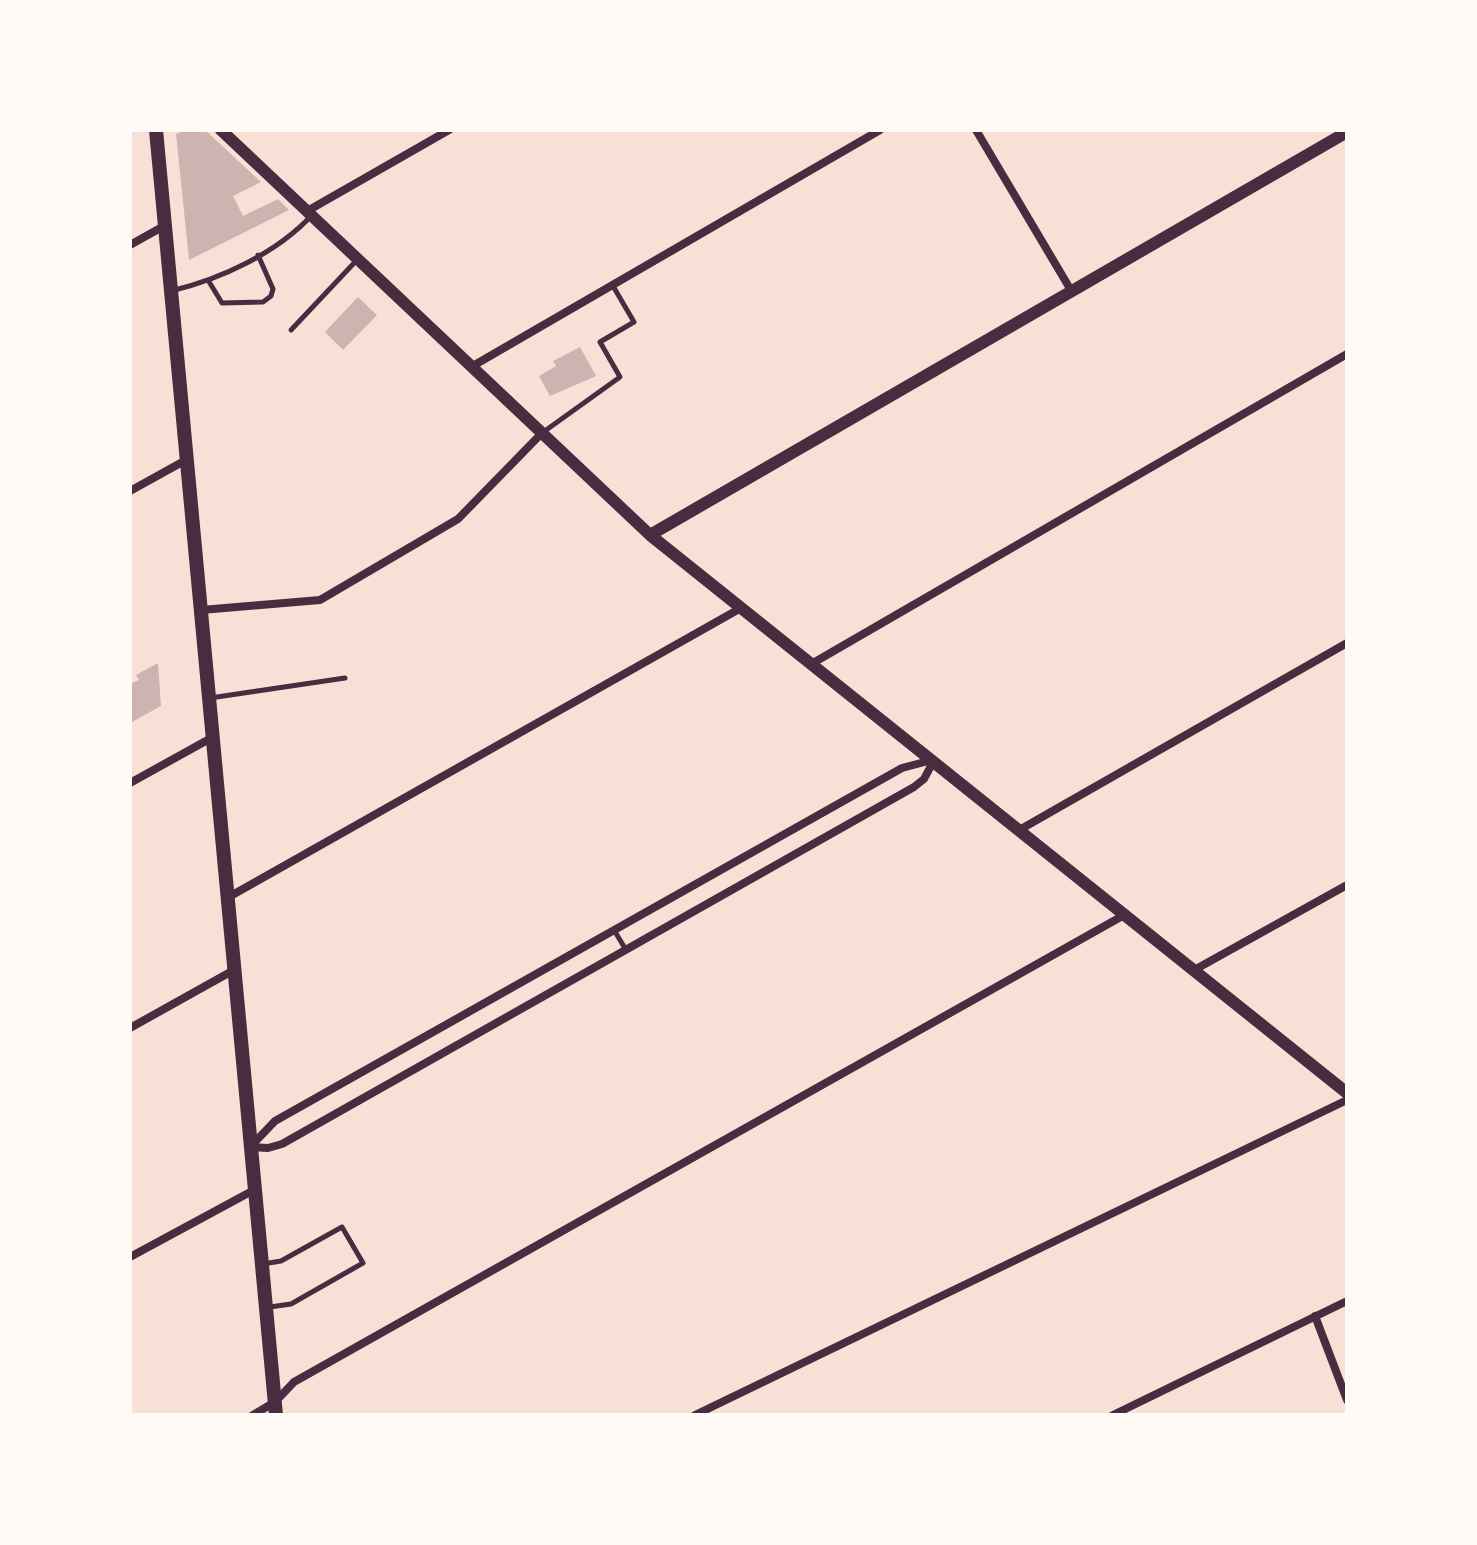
<!DOCTYPE html>
<html>
<head>
<meta charset="utf-8">
<style>
  body { margin:0 }
  #map { position:relative; width:1477px; height:1545px; overflow:hidden; background:#f7e1d7; font-family:"Archivo Narrow",sans-serif }
  canvas { display:block }
  .frame { position:absolute; inset:0; border:132px solid #fffaf5; pointer-events:none }
</style>
</head>
<body>
<div id="map">
<canvas width="1477" height="1545"></canvas>
<div class="frame"></div>
</div>
<script>
const context = document.querySelector('canvas').getContext('2d');
context.lineJoin = 'round';
function paint(path, color) { context.fillStyle = color; context.fill(path, 'evenodd'); }
function strokePath(path, color, width, dash) { context.strokeStyle = color; context.lineWidth = width; context.lineCap = dash ? 'butt' : 'round'; context.setLineDash(dash || []); context.stroke(path); }
const building = new Path2D(`
  M 184,130 L 205,130 L 261,182 L 233,196 L 243,216 L 278,199 L 289,210 L 189,260 L 176,134 Z
  M 358,297 L 377,315 L 343,350 L 325,332 Z
  M 580,347 L 596,376 L 550,396 L 539,376 L 556,366 L 553,361 Z
  M 158,663 L 161,706 L 130,723 L 130,684 L 139,680 L 136,675 Z`);
const service = new Path2D(`
  M 208,280 L 222,303 L 263,302 L 271,296 L 273,289 L 258,255
  M 171,291 C 221,279 277,253 312,215
  M 291,330 L 356,261
  M 542,433 L 620,377 L 600,342 L 634,322 L 613,286
  M 210,698 L 345,678
  M 614,930 L 626,950
  M 263,1264 L 281,1261 L 342,1227 L 363,1263 L 291,1304 L 270,1307`);
const minor = new Path2D(`
  M 976,130 L 1072,292
  M 309,210 L 449,130
  M 130,245 L 164,226
  M 471,367 L 880,130
  M 130,491 L 186,460
  M 201,610 L 320,600 L 458,519 L 541,434
  M 813,663 L 1347,354
  M 130,783 L 213,737
  M 1021,829 L 1347,643
  M 227,898 L 741,608
  M 1196,969 L 1347,885
  M 130,1028 L 234,970
  M 251,1146 L 275,1121 L 902,768 L 932,760
  M 251,1147 L 268,1148 L 282,1144 L 914,787 L 924,779 L 934,760
  M 130,1257 L 254,1190
  M 1315,1316 L 1347,1400
  M 253,1415 L 275,1402 L 294,1382 L 1126,914
  M 695,1415 L 1347,1100
  M 1113,1415 L 1347,1301`);
const tertiary = new Path2D(`
  M 221,130 L 650,535 L 1347,1093
  M 650,535 L 1347,132`);
const primary = new Path2D(`
  M 156,130 L 276,1415`);
paint(building, '#ccb4b1');
strokePath(service, '#4a2c40', 5);
strokePath(minor, '#4a2c40', 8);
strokePath(tertiary, '#4a2c40', 12);
strokePath(primary, '#4a2c40', 14);
</script>
</body>
</html>
